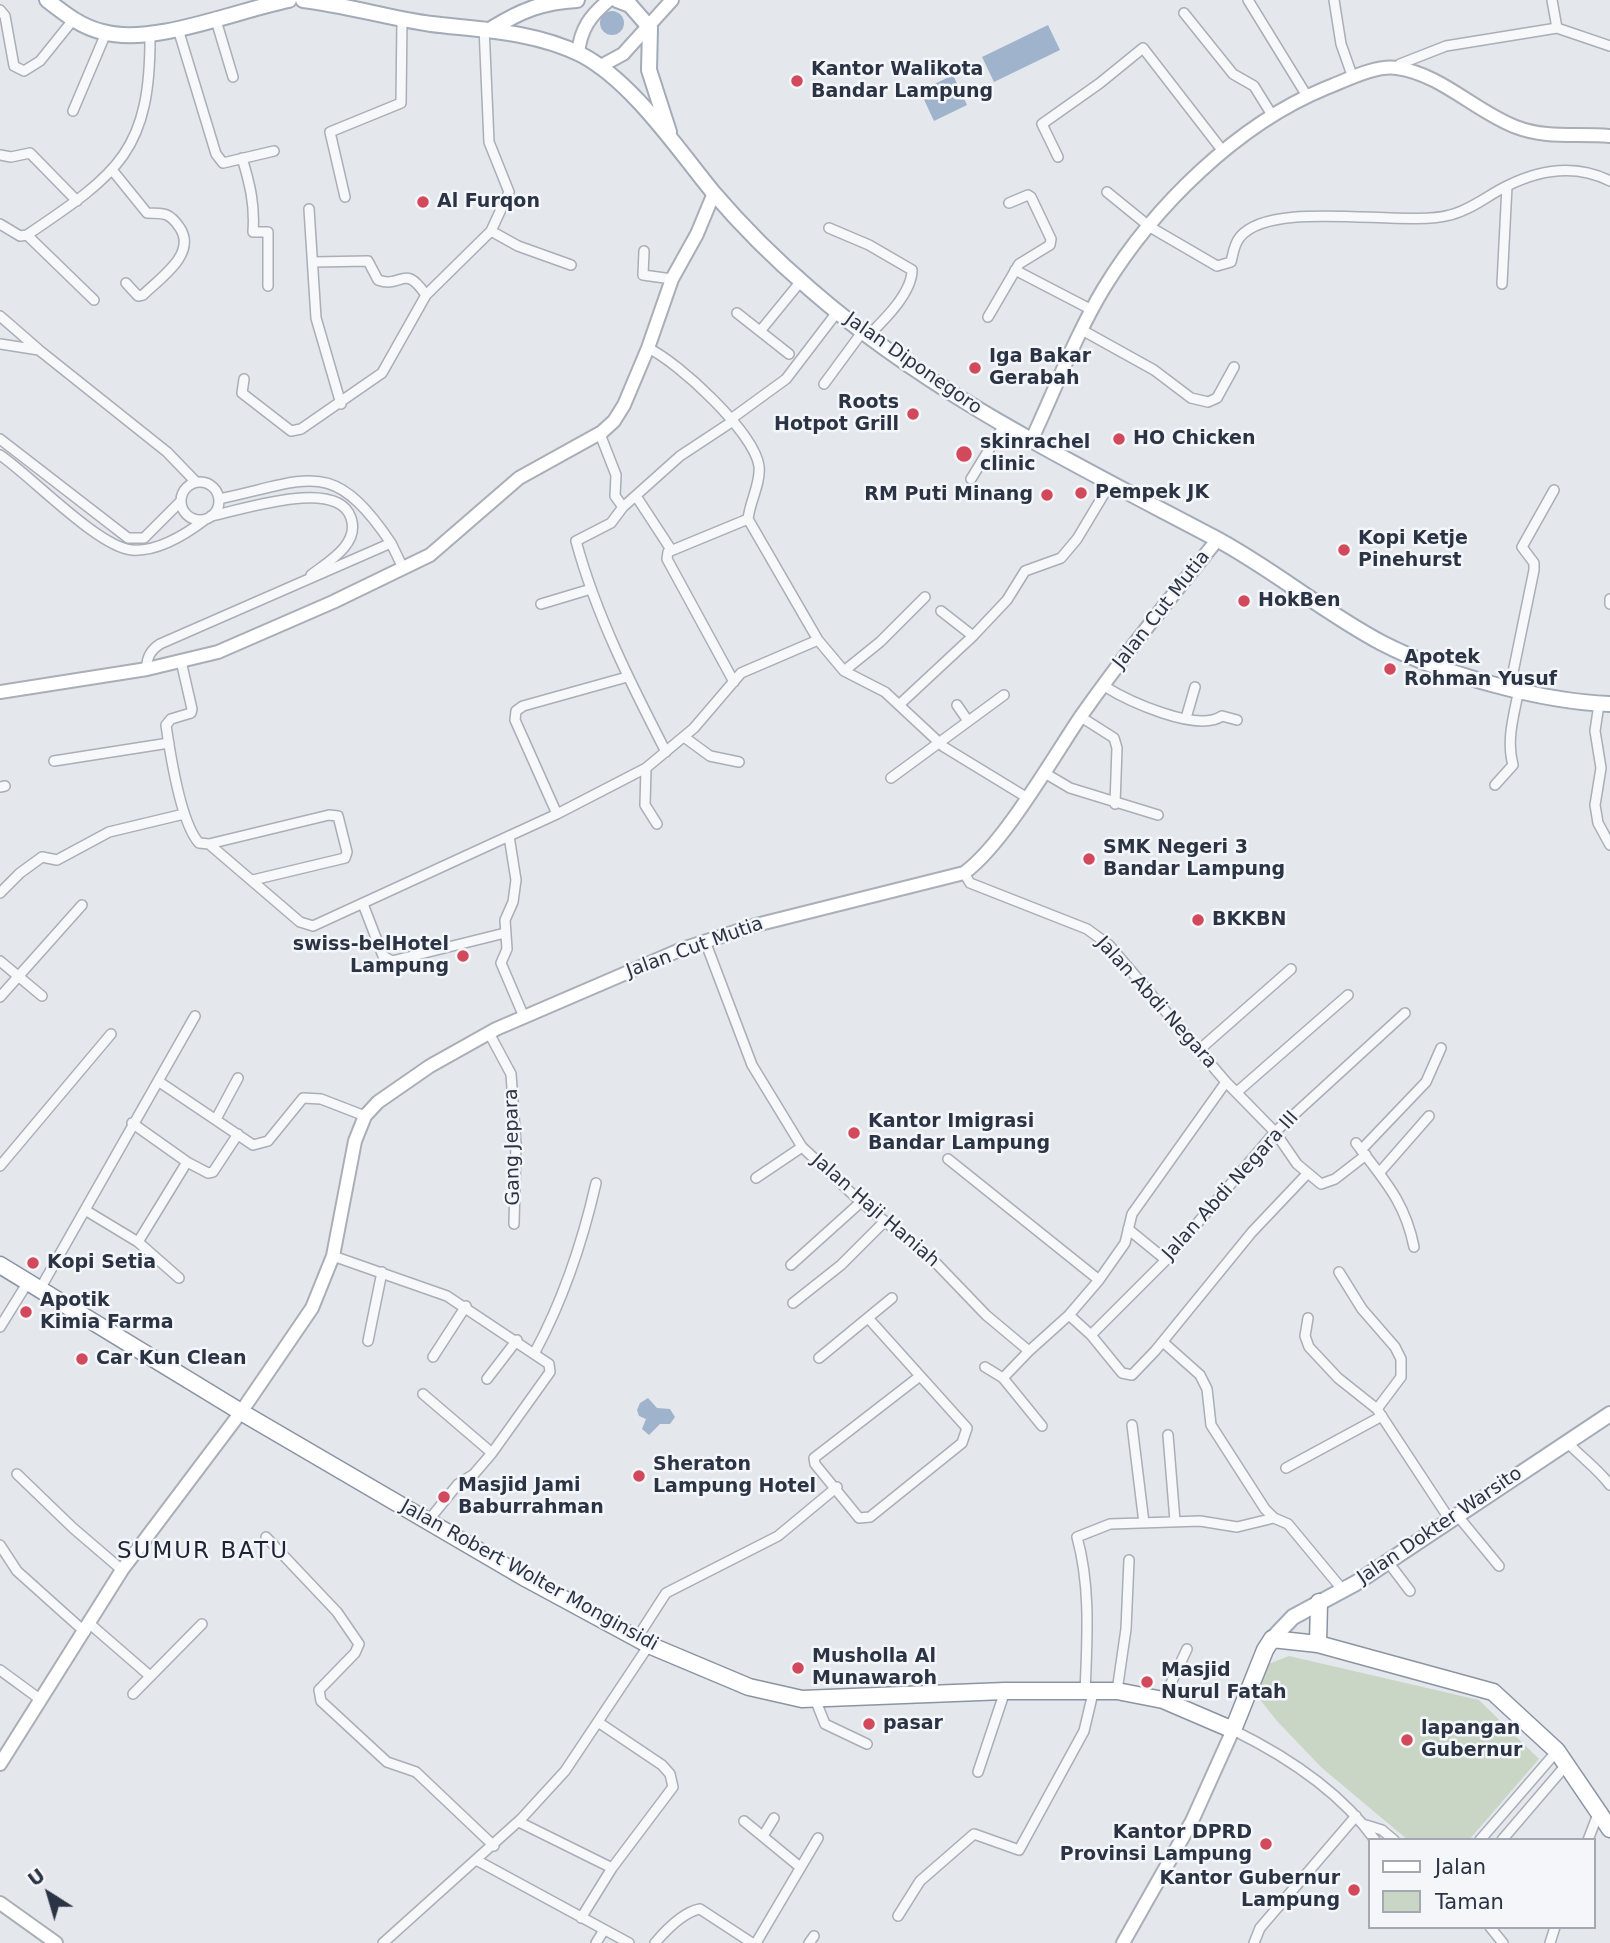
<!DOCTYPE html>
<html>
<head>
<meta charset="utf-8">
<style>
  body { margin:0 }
  #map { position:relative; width:1610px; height:1943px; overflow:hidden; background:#e4e7ec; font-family:"DejaVu Sans",sans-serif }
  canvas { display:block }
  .legend { position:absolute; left:1368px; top:1838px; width:228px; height:91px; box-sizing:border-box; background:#f4f6f9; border:2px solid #a4a8b1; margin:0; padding:9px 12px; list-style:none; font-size:21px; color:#2b3445 }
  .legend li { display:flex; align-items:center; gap:14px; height:35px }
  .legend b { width:35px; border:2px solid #a4a8b1 }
  .north { position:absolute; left:14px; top:1859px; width:70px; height:70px; -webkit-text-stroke:5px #f4f6f9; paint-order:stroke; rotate:323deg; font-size:19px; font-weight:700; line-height:28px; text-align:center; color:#2b3445 }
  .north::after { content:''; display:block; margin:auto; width:24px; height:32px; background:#2b3445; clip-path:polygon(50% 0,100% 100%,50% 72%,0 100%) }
</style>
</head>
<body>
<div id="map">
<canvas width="1610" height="1943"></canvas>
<ul class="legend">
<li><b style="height:9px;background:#fff"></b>Jalan</li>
<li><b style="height:19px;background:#c9d6c5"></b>Taman</li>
</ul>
<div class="north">U</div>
</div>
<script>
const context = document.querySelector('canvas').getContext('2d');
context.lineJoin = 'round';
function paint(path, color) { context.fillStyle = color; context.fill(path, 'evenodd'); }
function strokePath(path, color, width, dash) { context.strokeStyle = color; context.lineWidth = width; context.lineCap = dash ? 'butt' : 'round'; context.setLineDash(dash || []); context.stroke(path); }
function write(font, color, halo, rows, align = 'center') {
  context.font = font + ' "DejaVu Sans",sans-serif'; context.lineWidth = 5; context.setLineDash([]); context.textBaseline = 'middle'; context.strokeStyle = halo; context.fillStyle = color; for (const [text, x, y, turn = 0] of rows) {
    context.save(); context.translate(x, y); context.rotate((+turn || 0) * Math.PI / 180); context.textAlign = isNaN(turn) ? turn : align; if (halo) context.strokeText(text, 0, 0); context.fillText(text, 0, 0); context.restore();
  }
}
const green = new Path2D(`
  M 1289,1656 L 1479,1700 L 1539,1759 L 1469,1840 L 1408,1840 L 1322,1768 L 1277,1721 L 1254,1692 L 1266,1665 Z`);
const water = new Path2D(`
  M600 23a12 12 0 1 1 24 0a12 12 0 1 1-24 0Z
  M 1048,25 L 1060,50 L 994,82 L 982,57 Z
  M 953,75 L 967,105 L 934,121 L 920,91 Z
  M 648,1398 L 657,1408 L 670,1409 L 675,1417 L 670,1424 L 660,1424 L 649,1435 L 642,1429 L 646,1419 L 639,1416 L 637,1410 L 640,1403 Z`);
const street = new Path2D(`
  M 1248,0 L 1307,96
  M 1334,0 L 1341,44 L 1353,78
  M 1552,0 L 1557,28
  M 0,10 L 5,16 L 14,66 L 24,71 L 40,61 L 73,20
  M 1184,13 L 1233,74 L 1254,86 L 1272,115
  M 215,17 L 233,77
  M 178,29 L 216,154 L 223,163 L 274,151
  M 1397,68 L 1400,64 L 1446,46 L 1557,28 L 1610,46
  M 73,111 L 106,33
  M 0,155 L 11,157 L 30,153 L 77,201
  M 1058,157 L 1042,124 L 1100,83 L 1143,48 L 1222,150
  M 242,158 C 250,184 255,205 253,232 L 268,232 L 268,286
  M 113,171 L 147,213 C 165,213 170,213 180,228 C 197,254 160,278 143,295 L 138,296 L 126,283
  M 1107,192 L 1150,227 L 1217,266 L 1231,262 C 1233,254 1234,244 1240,237 C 1272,198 1405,228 1450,215 C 1471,210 1488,195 1507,186 C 1541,169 1576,164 1610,181
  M 345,197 L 330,132 L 401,103 L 402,19
  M 309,209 L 316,318 L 341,404
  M 0,224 L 20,236 L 27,235 C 119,173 151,151 150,33
  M 829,228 L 869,245 L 912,270 C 912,293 884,320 868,336
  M 491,231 L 518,246 L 571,265
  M 27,235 L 94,300
  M 644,251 L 643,275 L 672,279
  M 314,262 L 368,261 L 378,280 C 403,289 403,262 426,295
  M 1015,270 L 1092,310
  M 1502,284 L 1507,186
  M 737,313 L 789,354
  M 0,316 L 38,349
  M 988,317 L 1019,264 L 1050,245 L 1051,239 L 1031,197 L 1028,195 L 1009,203
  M 761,330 L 801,281
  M 1082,330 L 1154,370 L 1191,398 L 1208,402 L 1217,398 L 1234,367
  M 0,344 L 39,350 L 167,452 L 196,482
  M 648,348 C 678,362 754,432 759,466 C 761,483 750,501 748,519 L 818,640 L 844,671 L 885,692 L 944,747 L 1026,797
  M 244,379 L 242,393 L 291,431 L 301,429 L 382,373 L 426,295 L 491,231 L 509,192 L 489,142 L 484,27
  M 824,384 L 863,331
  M 731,419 L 786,379 L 838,311
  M 600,434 L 616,475 L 615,496 L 623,507 L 680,456 L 733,421
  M 0,439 L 128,538 L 144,538 L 180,502
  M 0,455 C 31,476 98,547 132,550 C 158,552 185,535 206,519
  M 971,479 L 1004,425
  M181 501a19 19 0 1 1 38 0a19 19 0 1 1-38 0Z
  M 636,496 L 670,548
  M 623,507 L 611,523 L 576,541 C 596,615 631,684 666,752
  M 211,516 C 242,510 338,477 351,518 C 360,544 328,562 311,575
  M 391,543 L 403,568
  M 1610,599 L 1610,604
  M 541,604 L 591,589
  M 941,611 L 973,636
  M 181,661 L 192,709 L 191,713 L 171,719 L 166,725 C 170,753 181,823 199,843 L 209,844 L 300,922 L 313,926 L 557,814 L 646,768 L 694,728 L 741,673 L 818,640
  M 147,669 C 146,657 151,650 160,644 L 391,543 C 332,456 310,480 219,499
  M 844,671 L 880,642 L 925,597
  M 734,682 L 667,559 L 668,552 L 748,519
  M 1104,686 C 1128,701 1197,733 1222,716 L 1237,720
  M 1510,687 L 1534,570 L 1534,563 L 1522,547 L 1554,490
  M 900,704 L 973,636 L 1007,600 L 1025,571 L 1061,558 L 1077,539 L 1110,484
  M 1599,704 L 1595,731 L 1601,768 L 1595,805 L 1598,823 L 1610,845
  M 957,705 L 968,721
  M 1081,717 L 1114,738 L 1117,748 L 1115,804
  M 1186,718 L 1195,687
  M 684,737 L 710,756 L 739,762
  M 54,761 L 169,743
  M 646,768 L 645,805 L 657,824
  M 1043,772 L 1070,788 L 1158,815
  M 891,778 L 1004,695
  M 1495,785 L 1513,765 C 1506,740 1514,715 1519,689
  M 0,787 L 5,786
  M 557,814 L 515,720 L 516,711 L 523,706 L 627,677
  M 509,836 L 516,880 L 513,902 L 505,920 L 507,949 L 501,963 L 524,1017
  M 209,844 L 329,815 L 338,816 L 347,852 L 345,858 L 253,880
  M 0,893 L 20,873 L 42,857 L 57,860 L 109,832 L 184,814
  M 363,904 L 383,956 L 392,961 L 505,933
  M 705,941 L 752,1065 L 802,1147 L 861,1202 L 935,1262 L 986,1315 L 1029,1351 L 1069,1315 L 1099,1280 L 1125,1243 L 1132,1214 L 1226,1082 L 1109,945 L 1087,929 L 970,883 L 964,873
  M 0,961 L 42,996
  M 0,997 L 82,905
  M 489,1033 L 511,1074 L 516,1144 L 514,1224
  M 1199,1050 L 1291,969
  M 158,1081 L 253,1145 L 268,1141 L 303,1098 L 321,1099 L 365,1116
  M 1226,1082 L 1275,1132 L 1297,1164 L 1321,1184 L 1335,1179 L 1366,1155
  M 1237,1092 L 1348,995
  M 216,1119 L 238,1078
  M 132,1123 L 187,1162 L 138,1242
  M 1356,1143 C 1383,1179 1405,1201 1414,1247
  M 1361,1150 L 1426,1082 L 1441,1048
  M 948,1159 L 1099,1280
  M 187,1162 L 208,1173 L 213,1172 L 238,1134
  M 0,1166 L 111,1034
  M 1380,1172 L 1429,1116
  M 756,1178 L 802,1147
  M 85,1210 L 138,1242 L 179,1278
  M 1128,1229 L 1166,1260
  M 333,1256 L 447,1296 L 549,1364 L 550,1372 L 492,1453 L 474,1474 L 458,1484 L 428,1521
  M 791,1265 L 861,1202
  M 1339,1272 L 1362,1309 L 1395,1347 L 1401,1359 L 1401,1377 L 1377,1409
  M 40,1289 L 195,1016
  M 793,1303 L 841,1265 L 885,1221
  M 1069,1315 L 1091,1335 L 1122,1373 L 1132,1375 L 1155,1351 L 1252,1232 L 1307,1174
  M 1308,1318 L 1305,1336 L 1309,1347 L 1338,1378 L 1377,1409 L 1450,1520
  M 869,1319 L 967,1428 L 962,1443 L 870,1517 L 859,1518 L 815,1464 L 814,1458 L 920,1376
  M 0,1327 L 28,1282
  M 1091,1335 L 1166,1260 L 1275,1132 L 1405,1013
  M 368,1341 L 382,1272
  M 1163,1342 L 1200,1375 L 1207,1389 L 1211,1425 L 1265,1509 L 1274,1518 L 1288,1524 L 1342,1589
  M 535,1352 C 563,1300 583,1240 596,1183
  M 433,1357 L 466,1306
  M 819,1358 L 892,1298
  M 985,1367 L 1003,1378 L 1042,1426
  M 1003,1378 L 1029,1351
  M 487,1379 L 517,1340
  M 423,1394 L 492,1453
  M 1132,1425 L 1144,1523
  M 1168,1435 L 1175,1521
  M 1567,1442 C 1582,1458 1597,1468 1610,1485
  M 1286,1468 L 1382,1416
  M 17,1474 L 73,1528 L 122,1570
  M 1457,1515 L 1499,1566
  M 266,1537 L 337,1612 L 359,1644 L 355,1653 L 319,1690 L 321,1701 L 387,1762 L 416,1772 L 494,1846
  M 0,1545 L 17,1571 L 85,1632
  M 1388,1562 L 1410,1591
  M 90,1624 L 150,1676
  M 637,1638 L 666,1593 L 778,1536 L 837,1487
  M 0,1670 L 41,1700
  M 1117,1691 L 1126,1629 L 1129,1560
  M 1085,1693 C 1087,1640 1091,1588 1077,1537 L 1110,1524 L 1200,1521 L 1237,1527 L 1274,1518
  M 133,1694 L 202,1624
  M 815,1699 L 825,1724 L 867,1744
  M 1163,1700 L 1187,1649
  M 1233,1730 C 1286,1756 1340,1791 1375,1840
  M 978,1772 L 1005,1691
  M 744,1821 L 800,1867
  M 519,1822 L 612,1868
  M 1366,1825 L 1382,1830 L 1394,1840
  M 763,1836 L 774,1818
  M 1480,1840 L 1557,1751
  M 1502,1840 L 1567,1764
  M 1588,1840 L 1598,1814
  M 478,1861 L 629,1943
  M 898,1916 L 920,1881 L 974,1834 L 1019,1850 L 1084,1731 L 1093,1693
  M 581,1918 L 612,1868 L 673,1787 L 670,1774 L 662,1765 L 598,1722
  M 1490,1927 L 1503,1943
  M 383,1943 L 521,1819 L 565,1771 L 649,1645
  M 596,1943 L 604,1930
  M 655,1943 C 666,1930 683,1912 700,1909 L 752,1943
  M 756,1943 L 818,1838
  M 809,1943 L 814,1936
  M 1254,1943 L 1260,1928 L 1356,1816
  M 1550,1943 L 1555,1927`);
const secondary = new Path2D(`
  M 578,53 C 581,28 590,16 609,0
  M 599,67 L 623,54 L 672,0
  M 1031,441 C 1055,390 1075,336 1104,288 C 1154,206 1238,124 1326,88 C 1347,80 1375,65 1397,68 C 1441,74 1476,112 1516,127 C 1547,139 1577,133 1610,136
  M 0,692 L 147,669 L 218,652 L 333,602 L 430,555 L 519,478 L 602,432 L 614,421 L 624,405 L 648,348 L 672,279 L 697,234 L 714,193
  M 0,1764 L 122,1570 L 241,1412 L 312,1308 L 333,1256 L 355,1141 L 365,1116 L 378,1102 L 430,1066 L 496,1029 L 682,949 L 756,925 L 964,873 C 1003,845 1052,759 1081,716 C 1124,655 1171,597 1218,539
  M 0,1903 L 56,1943
  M 1123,1943 L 1192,1821 L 1233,1730`);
const primary = new Path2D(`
  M 47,0 C 65,14 81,27 103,32 C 153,46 238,10 289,0
  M 303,0 C 346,5 388,18 431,24 C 481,30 533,31 580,54 C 631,80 677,148 712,191 C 741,225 776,260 810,289 C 930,394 1073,463 1213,537 C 1272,568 1323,612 1382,643 C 1442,674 1542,702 1610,704
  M 617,0 L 630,5 L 650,28 L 649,70 L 669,132
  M 493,28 C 522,10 543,2 577,0
  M 1272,1639 L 1293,1617 L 1356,1583 L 1610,1414`);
const highway = new Path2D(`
  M 0,1265 L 241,1412 L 527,1579 L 649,1645 L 749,1687 L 802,1699 L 1005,1691 L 1117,1691 L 1163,1700 L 1233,1730 L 1265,1650 L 1272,1639 L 1318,1644 L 1493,1692 L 1557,1751 L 1610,1829
  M 1318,1644 L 1319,1602`);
const markers = [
  [797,81,7,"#d1495b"],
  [423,202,7,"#d1495b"],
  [975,368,7,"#d1495b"],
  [913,414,7,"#d1495b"],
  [1119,439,7,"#d1495b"],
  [964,454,9,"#d1495b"],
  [1081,493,7,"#d1495b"],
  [1047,495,7,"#d1495b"],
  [1344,550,7,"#d1495b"],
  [1244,601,7,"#d1495b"],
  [1390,669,7,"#d1495b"],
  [1089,859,7,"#d1495b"],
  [1198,920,7,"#d1495b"],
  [463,956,7,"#d1495b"],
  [854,1133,7,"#d1495b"],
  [33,1263,7,"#d1495b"],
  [26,1312,7,"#d1495b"],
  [82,1359,7,"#d1495b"],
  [639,1476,7,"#d1495b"],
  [444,1497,7,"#d1495b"],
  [798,1668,7,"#d1495b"],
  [1147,1682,7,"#d1495b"],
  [869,1724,7,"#d1495b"],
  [1407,1740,7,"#d1495b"],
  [1266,1844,7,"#d1495b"],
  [1354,1890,7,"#d1495b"]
];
const poiNames = [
  ["Kantor Walikota",811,70],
  ["Bandar Lampung",811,92],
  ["Al Furqon",437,202],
  ["Iga Bakar",989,357],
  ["Gerabah",989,379],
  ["Roots",899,403,"right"],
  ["Hotpot Grill",899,425,"right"],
  ["HO Chicken",1133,439],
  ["skinrachel",980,443],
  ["clinic",980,465],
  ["Pempek JK",1095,493],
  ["RM Puti Minang",1033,495,"right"],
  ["Kopi Ketje",1358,539],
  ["Pinehurst",1358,561],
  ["HokBen",1258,601],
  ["Apotek",1404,658],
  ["Rohman Yusuf",1404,680],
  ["SMK Negeri 3",1103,848],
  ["Bandar Lampung",1103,870],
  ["BKKBN",1212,920],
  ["swiss-belHotel",449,945,"right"],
  ["Lampung",449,967,"right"],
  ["Kantor Imigrasi",868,1122],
  ["Bandar Lampung",868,1144],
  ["Kopi Setia",47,1263],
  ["Apotik",40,1301],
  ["Kimia Farma",40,1323],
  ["Car Kun Clean",96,1359],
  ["Sheraton",653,1465],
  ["Lampung Hotel",653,1487],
  ["Masjid Jami",458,1486],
  ["Baburrahman",458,1508],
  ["Musholla Al",812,1657],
  ["Munawaroh",812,1679],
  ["Masjid",1161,1671],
  ["Nurul Fatah",1161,1693],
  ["pasar",883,1724],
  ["lapangan",1421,1729],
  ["Gubernur",1421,1751],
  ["Kantor DPRD",1252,1833,"right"],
  ["Provinsi Lampung",1252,1855,"right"],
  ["Kantor Gubernur",1340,1879,"right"],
  ["Lampung",1340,1901,"right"]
];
const streetNames = [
  ["Jalan Diponegoro",913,364,35],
  ["Jalan Cut Mutia",1162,610,-52],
  ["Jalan Cut Mutia",695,948,-20],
  ["Jalan Abdi Negara",1156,1003,48],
  ["Gang Jepara",513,1147,-91],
  ["Jalan Abdi Negara III",1231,1186,-48],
  ["Jalan Haji Haniah",875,1211,41],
  ["Jalan Dokter Warsito",1440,1526,-34],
  ["Jalan Robert Wolter Monginsidi",529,1576,29]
];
const quarterNames = [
  ["SUMUR BATU",203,1552]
];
paint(green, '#c9d6c5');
paint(water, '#9fb4cc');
strokePath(street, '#a9aeb7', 12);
strokePath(secondary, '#a9aeb7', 16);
strokePath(primary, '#a3abb8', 18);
strokePath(highway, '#8b94a3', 19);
strokePath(street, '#f7f8fa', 9);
strokePath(secondary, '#fff', 12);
strokePath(primary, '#fff', 14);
strokePath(highway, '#fff', 16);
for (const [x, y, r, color] of markers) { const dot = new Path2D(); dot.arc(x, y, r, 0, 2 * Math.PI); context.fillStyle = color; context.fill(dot); strokePath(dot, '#f4f6f9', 2.5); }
write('bold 19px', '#2b3445', '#f4f6f9', poiNames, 'left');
write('19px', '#2b3445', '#f4f6f9', streetNames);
context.letterSpacing = '2px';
write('23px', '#1d2536', '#f4f6f9', quarterNames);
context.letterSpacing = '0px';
</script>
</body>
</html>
